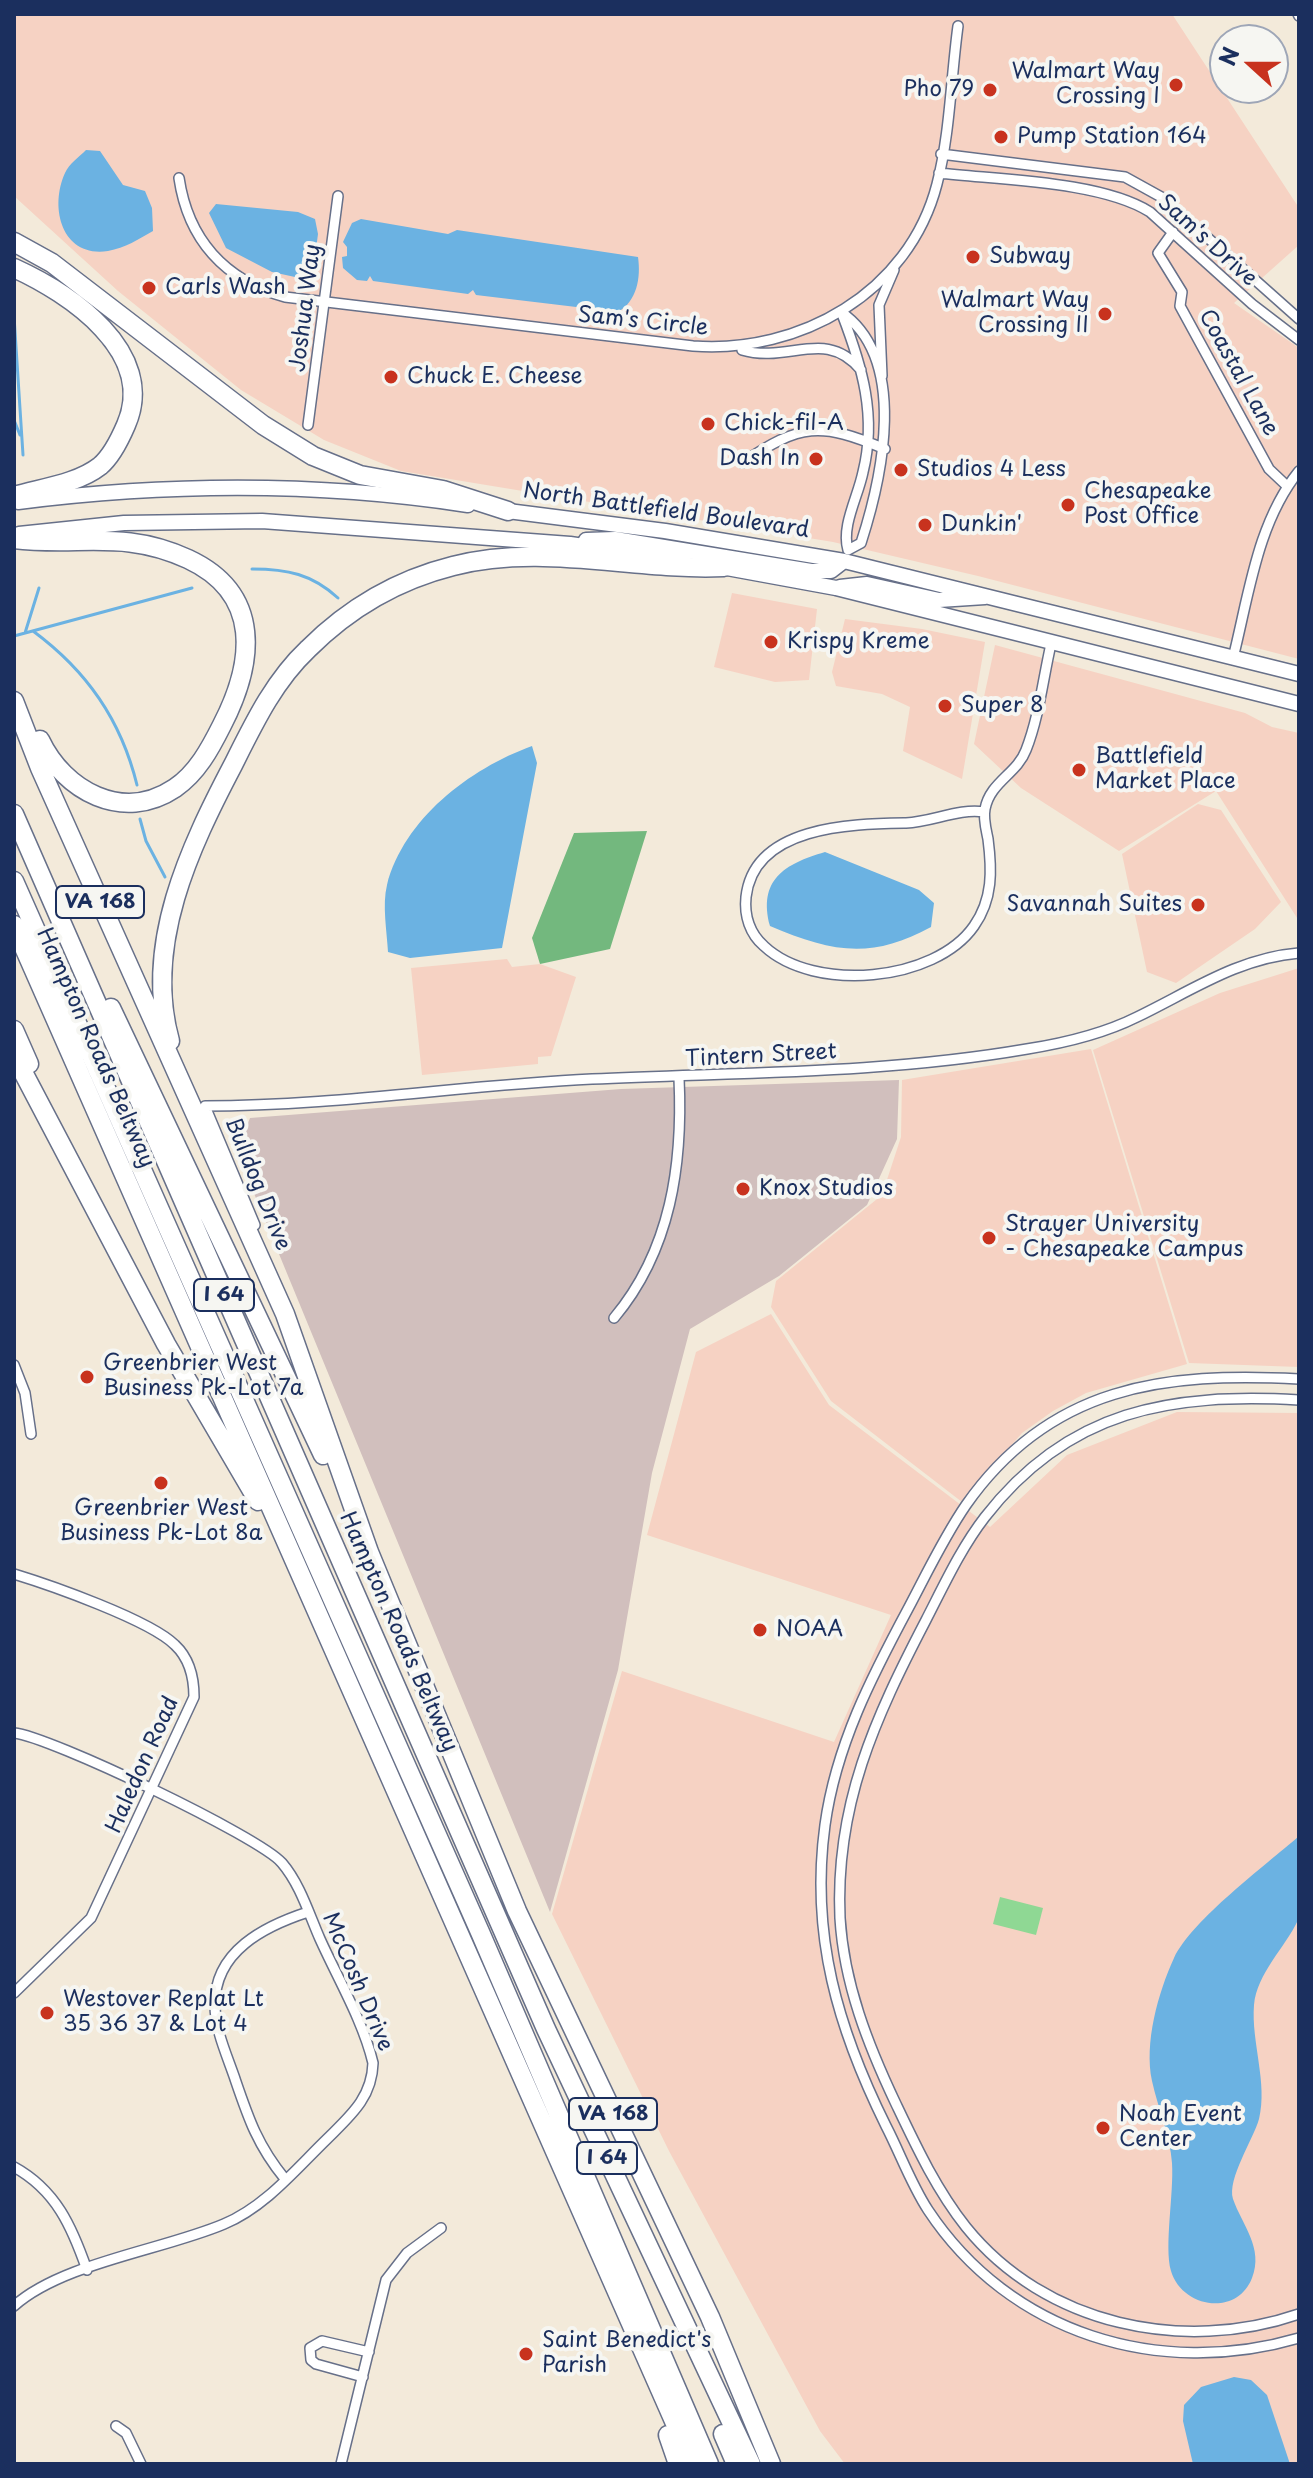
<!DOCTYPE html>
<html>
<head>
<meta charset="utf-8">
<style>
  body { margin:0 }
  #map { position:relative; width:1313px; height:2478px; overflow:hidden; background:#f3eada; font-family:"Playpen Sans",sans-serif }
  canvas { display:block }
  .frame { position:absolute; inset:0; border:16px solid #1b2f5e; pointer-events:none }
  .north { position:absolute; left:1209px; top:24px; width:80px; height:80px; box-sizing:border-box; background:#f6f6f2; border:2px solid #9ea6b7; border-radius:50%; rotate:291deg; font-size:22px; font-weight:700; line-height:32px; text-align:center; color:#1b2f5e }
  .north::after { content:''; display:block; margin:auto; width:28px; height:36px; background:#c8321e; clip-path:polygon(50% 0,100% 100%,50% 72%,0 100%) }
</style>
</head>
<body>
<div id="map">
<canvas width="1313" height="2478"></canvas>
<div class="frame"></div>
<div class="north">N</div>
</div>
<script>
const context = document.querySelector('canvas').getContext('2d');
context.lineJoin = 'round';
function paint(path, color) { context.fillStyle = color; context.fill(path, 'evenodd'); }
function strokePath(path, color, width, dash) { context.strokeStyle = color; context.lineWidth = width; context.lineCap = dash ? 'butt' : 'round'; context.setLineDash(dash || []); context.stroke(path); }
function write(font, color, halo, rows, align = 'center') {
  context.font = font + ' "Playpen Sans",sans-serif'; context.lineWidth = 8; context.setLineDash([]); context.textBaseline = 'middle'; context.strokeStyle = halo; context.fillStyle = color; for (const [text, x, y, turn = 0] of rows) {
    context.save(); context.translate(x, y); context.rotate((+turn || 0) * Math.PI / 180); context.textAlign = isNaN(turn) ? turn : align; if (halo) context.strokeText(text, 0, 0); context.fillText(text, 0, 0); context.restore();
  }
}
const built = new Path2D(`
  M 14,14 L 1172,14 L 1299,208 L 1299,245 L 1234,303 L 1299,348 L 1299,659 L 978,576 L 833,542 L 401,471 L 324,440 L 241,390 L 118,291 L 14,196 Z
  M 732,593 L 817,609 L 809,680 L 775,682 L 714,667 Z
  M 845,619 L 922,629 L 985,642 L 962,779 L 903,751 L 910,707 L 882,694 L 836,686 L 832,672 Z
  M 995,645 L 1245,713 L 1272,727 L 1299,733 L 1299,921 L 1216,791 L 1119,851 L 1021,788 L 974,744 Z
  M 1198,804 L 1221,810 L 1281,902 L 1255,929 L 1176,983 L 1147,972 L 1122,854 Z
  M 507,959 L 512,967 L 540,964 L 576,977 L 551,1056 L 538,1057 L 538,1064 L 422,1075 L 411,968 Z
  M 1299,968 L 1299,1367 L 1189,1363 L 1093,1050 L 1220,993 Z
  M 1091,1049 L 1187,1364 L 1086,1393 L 1053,1411 L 1022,1433 L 962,1502 L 831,1401 L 771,1307 L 776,1281 L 882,1195 L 901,1137 L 902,1080 Z
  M 771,1314 L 829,1405 L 990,1527 L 1067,1455 L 1177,1412 L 1299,1413 L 1299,2464 L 845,2464 L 820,2431 L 669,2151 L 552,1914 L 622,1671 L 834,1742 L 891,1615 L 647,1535 L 696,1352 Z`);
const industrial = new Path2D(`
  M 899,1080 L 897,1139 L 867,1205 L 779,1276 L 690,1329 L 652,1473 L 618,1670 L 550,1912 L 237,1152 L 250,1118 L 621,1089 Z`);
const green = new Path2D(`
  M 1000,1897 L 1043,1908 L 1036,1935 L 993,1924 Z`);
const forest = new Path2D(`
  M 647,831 L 610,949 L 540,964 L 532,938 L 574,833 Z`);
const water = new Path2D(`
  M 86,150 L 100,151 L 123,185 L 145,191 L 152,208 L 153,231 C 139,239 125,248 108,251 C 62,258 49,208 65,173 C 69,164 79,157 86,150 Z
  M 216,204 L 298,212 L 315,219 L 318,234 L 314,264 L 307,273 L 295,277 L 272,272 L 226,248 L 209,213 Z
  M 361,219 L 448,234 L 457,230 L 638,257 C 641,278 637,301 618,312 L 476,295 L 473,290 L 468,294 L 373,281 L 370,276 L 367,281 L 357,280 L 343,268 L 342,257 L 347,256 L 347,247 L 343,242 L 352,223 Z
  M 532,746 L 537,763 L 502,948 L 410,958 L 388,952 C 387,932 382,905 387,885 C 404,819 469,769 532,746 Z
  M 825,852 L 919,890 L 934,903 L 931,927 C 871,960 831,952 770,926 C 758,880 784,864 825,852 Z
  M 1299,1836 C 1299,1855 1305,1905 1298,1920 C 1285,1948 1257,1973 1254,2005 C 1251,2042 1268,2083 1259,2119 C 1253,2140 1227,2179 1233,2199 C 1242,2225 1264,2248 1252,2278 C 1237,2317 1182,2308 1171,2271 C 1164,2246 1174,2194 1172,2163 C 1170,2136 1158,2108 1152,2081 C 1144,2043 1158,1993 1174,1958 C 1193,1919 1265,1866 1299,1836 Z
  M 1234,2377 L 1251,2380 L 1267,2395 L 1290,2464 L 1193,2464 L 1183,2421 L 1184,2405 L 1201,2387 Z`);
const stream = new Path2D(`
  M 14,316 L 23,455
  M 14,420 L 20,435
  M 252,569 C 287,569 312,574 338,598
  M 33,631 C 87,671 121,720 137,785
  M 25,633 L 39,588
  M 14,636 L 192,588
  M 140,819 L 146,841 L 165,877`);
const street = new Path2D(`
  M 1298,14 L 1299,16
  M 941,154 L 1125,177 L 1163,198 L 1299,319
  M 939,173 C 999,180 1101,181 1150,212 L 1252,304 L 1299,340
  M 179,178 C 188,239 224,280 285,297 L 693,346 C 799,354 909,293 937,184 C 950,134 951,77 958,26
  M 1173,232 L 1158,253 L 1182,292 L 1180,306 L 1269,469 L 1287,486
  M 841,312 C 909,359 882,478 861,543 L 848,550
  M 842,314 C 862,366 877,416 863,472 C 858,497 841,526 848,550
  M 742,350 C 789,364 825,327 861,370
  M 882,376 L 879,305 L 894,270
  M 308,425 L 338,196
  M 742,463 C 801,423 820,422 885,449
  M 1233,658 C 1249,595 1257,523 1299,471
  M 984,812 C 959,808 932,822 906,823 C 853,824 754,825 746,897 C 744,916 750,934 764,946 C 814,993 935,982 974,926 C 993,899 992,870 988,839 C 986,829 983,818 985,809 C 990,782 1017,774 1026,750 C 1039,717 1043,679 1051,644
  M 255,1225 L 205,1106 C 335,1106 463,1085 592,1079 C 739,1072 882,1074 1027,1049 C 1065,1043 1103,1034 1137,1017 C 1191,991 1238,958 1299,953
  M 614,1318 C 671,1250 683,1164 679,1078
  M 14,1365 L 25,1393 L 31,1434
  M 1299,1379 C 1165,1372 1050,1385 966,1505 C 944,1537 927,1573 909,1607 C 872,1676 836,1745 825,1825 C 810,1935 838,2029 886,2126 C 900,2153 911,2184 928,2210 C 1010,2334 1159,2379 1299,2338
  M 1299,1400 C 1171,1393 1069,1409 985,1517 C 961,1548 944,1585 926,1620 C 875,1718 835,1805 840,1918 C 844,1984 868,2045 896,2104 C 916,2146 936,2189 966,2227 C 1045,2325 1183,2354 1299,2314
  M 14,1574 C 50,1585 150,1620 175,1645 C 190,1659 194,1677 194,1697 L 91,1918 L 14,1993
  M 14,1733 C 49,1736 260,1837 282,1863 C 300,1884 309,1914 320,1939 C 338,1979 363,2021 373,2063 C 372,2098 350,2116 327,2139 C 296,2169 265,2207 224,2224 C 163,2250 62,2263 14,2306
  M 14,2167 C 56,2190 72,2227 87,2270
  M 285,2179 C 257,2145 248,2117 234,2076 C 226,2053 215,2029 215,2005 C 214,1951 265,1926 308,1912
  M 363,2377 L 316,2364 L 311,2360 L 310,2348 L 322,2341 L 369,2352
  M 116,2426 L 126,2433 L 141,2464
  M 341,2464 L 386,2280 L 407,2253 L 441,2228`);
const primary = new Path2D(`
  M 18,502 C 168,483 318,482 468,505
  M 500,510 L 665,531 L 844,561 L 1299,674
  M 19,534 L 124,523 L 262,521 L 570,544 L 680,560
  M 586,540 L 615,539 L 811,571 L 831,571 L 844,561
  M 716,566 L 836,588 L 1299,704
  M 840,587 L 867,584 L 939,600 L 985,597`);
const highway = new Path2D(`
  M 14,242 L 52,263 L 263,425 L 313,456 L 360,475 L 443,490 L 508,511
  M 14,268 C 69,293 158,352 126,425 C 120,439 112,456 100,466 C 77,484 41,488 14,496
  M 14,539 C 79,547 123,529 188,559 C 263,594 254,663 222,725 C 210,749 197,773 175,788 C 123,823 64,791 40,740
  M 14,701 L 40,768 L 285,1314 L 369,1552 L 517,1911 L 710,2317 L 771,2464
  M 14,814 L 546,2029 L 751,2464
  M 14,881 L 480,1932 L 709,2464
  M 14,925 L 693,2464
  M 111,1008 L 323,1455
  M 14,1030 L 29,1064
  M 170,1041 C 143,945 190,847 233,765 C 254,723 274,681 308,649 C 349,608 397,580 453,566 C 543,543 633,571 724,567
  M 14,1055 L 166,1344 L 258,1501
  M 723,2434 L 736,2464
  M 668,2435 L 678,2464`);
const markers = [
  [1176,85,8,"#c8321e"],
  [990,90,8,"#c8321e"],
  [1001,137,8,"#c8321e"],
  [973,257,8,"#c8321e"],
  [149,288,8,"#c8321e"],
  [1105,314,8,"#c8321e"],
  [391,377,8,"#c8321e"],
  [708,424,8,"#c8321e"],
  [816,459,8,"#c8321e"],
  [901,470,8,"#c8321e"],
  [1068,505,8,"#c8321e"],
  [925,525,8,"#c8321e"],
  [771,642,8,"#c8321e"],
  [945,706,8,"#c8321e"],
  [1079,770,8,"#c8321e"],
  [1198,905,8,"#c8321e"],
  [743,1189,8,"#c8321e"],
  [989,1238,8,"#c8321e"],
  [87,1377,8,"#c8321e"],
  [161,1483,8,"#c8321e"],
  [760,1630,8,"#c8321e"],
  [47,2013,8,"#c8321e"],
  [1103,2128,8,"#c8321e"],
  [526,2354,8,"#c8321e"]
];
const shields = [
  [100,902,88],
  [224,1295,60],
  [613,2114,88],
  [607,2158,60]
];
const shieldNames = [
  ["VA 168",100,902],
  ["I 64",224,1295],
  ["VA 168",613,2114],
  ["I 64",607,2158]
];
const poiNames = [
  ["Walmart Way",1160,72,"right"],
  ["Crossing I",1160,97,"right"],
  ["Pho 79",974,90,"right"],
  ["Pump Station 164",1017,137],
  ["Subway",989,257],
  ["Carls Wash",165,288],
  ["Walmart Way",1089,301,"right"],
  ["Crossing II",1089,326,"right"],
  ["Chuck E. Cheese",407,377],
  ["Chick-fil-A",724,424],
  ["Dash In",800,459,"right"],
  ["Studios 4 Less",917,470],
  ["Chesapeake",1084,492],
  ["Post Office",1084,517],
  ["Dunkin'",941,525],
  ["Krispy Kreme",787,642],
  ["Super 8",961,706],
  ["Battlefield",1095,757],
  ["Market Place",1095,782],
  ["Savannah Suites",1182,905,"right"],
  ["Knox Studios",759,1189],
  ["Strayer University",1005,1225],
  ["- Chesapeake Campus",1005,1250],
  ["Greenbrier West",103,1364],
  ["Business Pk-Lot 7a",103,1389],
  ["Greenbrier West",161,1509,"center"],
  ["Business Pk-Lot 8a",161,1534,"center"],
  ["NOAA",776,1630],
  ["Westover Replat Lt",63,2000],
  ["35 36 37 & Lot 4",63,2025],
  ["Noah Event",1119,2115],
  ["Center",1119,2140],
  ["Saint Benedict's",542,2341],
  ["Parish",542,2366]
];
const streetNames = [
  ["Sam's Drive",1207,241,42],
  ["Joshua Way",306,308,-83],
  ["Sam's Circle",643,322,6],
  ["Coastal Lane",1238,373,61],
  ["North Battlefield Boulevard",666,511,8],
  ["Hampton Roads Beltway",95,1048,66],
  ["Tintern Street",761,1056,-3],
  ["Bulldog Drive",257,1184,68],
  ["Hampton Roads Beltway",398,1632,66],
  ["Haledon Road",143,1765,-66],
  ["McCosh Drive",357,1982,67]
];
paint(built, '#f6d2c3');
paint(industrial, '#d1bfbd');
paint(green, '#8fd894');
paint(forest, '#73b87e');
paint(water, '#6bb2e2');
strokePath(stream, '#6bb2e2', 3);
strokePath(street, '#677089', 12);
strokePath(primary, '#677089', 17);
strokePath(highway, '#677089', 21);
strokePath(street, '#fff', 9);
strokePath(primary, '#fff', 14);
strokePath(highway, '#fff', 18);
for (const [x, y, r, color] of markers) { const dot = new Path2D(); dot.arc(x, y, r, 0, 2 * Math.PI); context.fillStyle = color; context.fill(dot); strokePath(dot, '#f6f6f2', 3); }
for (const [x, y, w] of shields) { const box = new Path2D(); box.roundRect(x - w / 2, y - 16, w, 32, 6); context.fillStyle = '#f6f6f2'; context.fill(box); strokePath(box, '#1b2f5e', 2); }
write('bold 20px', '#1b2f5e', null, shieldNames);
write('22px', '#1b2f5e', '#f6f6f2', poiNames, 'left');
write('22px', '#1b2f5e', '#f6f6f2', streetNames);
</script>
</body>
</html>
